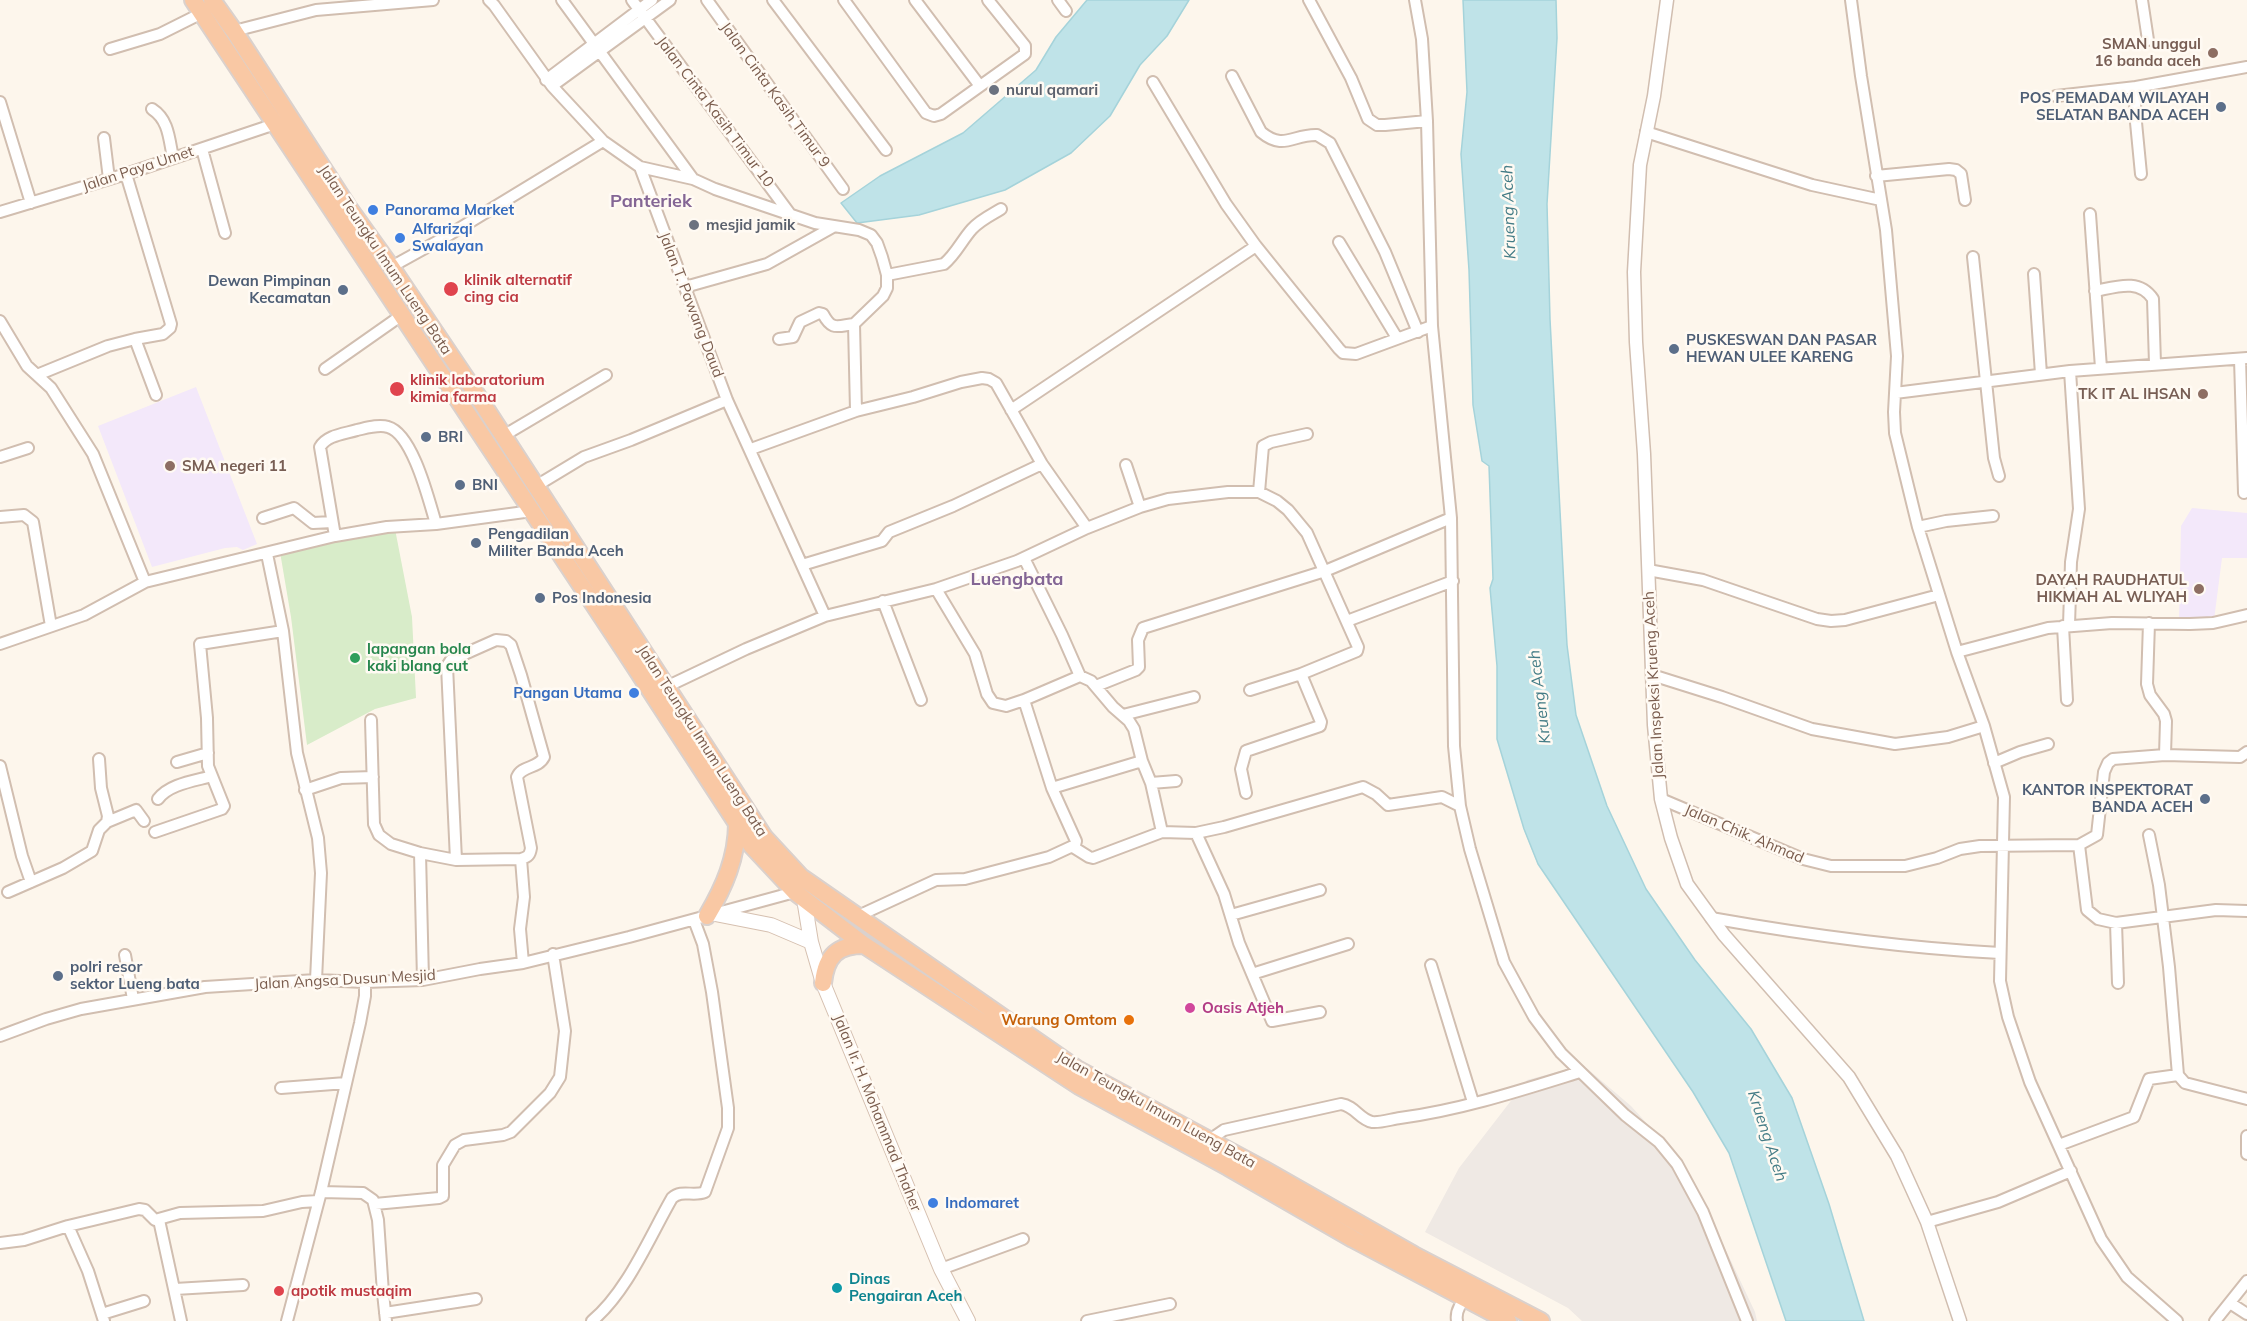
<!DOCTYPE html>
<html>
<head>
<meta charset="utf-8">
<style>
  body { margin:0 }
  canvas { display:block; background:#fdf6ec }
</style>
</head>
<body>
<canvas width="2247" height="1321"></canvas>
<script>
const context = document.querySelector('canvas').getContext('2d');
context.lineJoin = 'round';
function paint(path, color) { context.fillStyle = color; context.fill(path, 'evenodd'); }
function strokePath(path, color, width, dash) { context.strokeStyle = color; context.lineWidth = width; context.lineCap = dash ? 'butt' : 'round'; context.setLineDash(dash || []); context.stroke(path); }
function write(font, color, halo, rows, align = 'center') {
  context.font = font + ' Mulish,sans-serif'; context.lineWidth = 5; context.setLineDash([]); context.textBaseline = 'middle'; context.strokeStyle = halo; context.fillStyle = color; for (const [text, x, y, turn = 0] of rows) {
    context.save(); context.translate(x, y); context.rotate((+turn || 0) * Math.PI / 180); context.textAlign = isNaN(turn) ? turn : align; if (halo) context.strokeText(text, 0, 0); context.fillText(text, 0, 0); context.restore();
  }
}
const industrial = new Path2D(`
  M 1583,1065 L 1631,1106 L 1681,1161 L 1707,1210 L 1755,1312 L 1757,1321 L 1582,1321 L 1568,1308 L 1425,1232 L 1459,1168 L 1527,1080 Z`);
const education = new Path2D(`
  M 196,387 L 257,544 L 243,550 L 237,547 L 225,548 L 152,567 L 98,426 Z
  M 2192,508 L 2247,513 L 2247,558 L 2222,558 L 2214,620 L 2179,622 L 2181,526 Z`);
const green = new Path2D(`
  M 395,529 L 412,617 L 416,698 L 375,709 L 307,745 L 291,617 L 280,552 Z`);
const water = new Path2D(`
  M 1087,0 L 1189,0 L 1167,36 L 1140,65 L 1110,116 L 1071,153 L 1005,190 L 919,215 L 857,223 L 841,203 L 880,176 L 963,133 L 1036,70 L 1056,37 Z
  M 1463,0 L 1556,0 L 1557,38 L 1547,204 L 1550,319 L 1567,645 L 1576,715 L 1607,806 L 1646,889 L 1695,960 L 1751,1029 L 1792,1098 L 1829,1204 L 1864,1321 L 1786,1321 L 1729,1153 L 1693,1092 L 1538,864 L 1524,829 L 1497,739 L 1497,666 L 1490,588 L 1493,579 L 1489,466 L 1482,461 L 1473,405 L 1469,270 L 1461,154 L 1467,92 Z`);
const minor = new Path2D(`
  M 489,0 L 494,5 L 552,86 L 603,141 L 640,167 L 727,400 L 825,616
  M 562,0 L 693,179
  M 632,0 L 790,214
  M 707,0 L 843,189
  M 773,0 L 886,150
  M 844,0 L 926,113 L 934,116 L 941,114 L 1025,54 L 1025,46 L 988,0
  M 915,0 L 980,86
  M 1058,0 L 1066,11
  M 1309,0 L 1351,78 L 1368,119 L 1377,125 L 1385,125 L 1427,121
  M 1415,0 L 1422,39 L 1427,121 L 1432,326 L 1451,518 L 1454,746 L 1460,806 L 1470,849 L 1504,962 L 1534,1017 L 1561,1053 L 1625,1115 L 1659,1142 L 1677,1164 L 1703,1212 L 1747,1321
  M 1851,0 L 1861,76 L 1886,230 L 1897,356 L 1894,412 L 1895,433 L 1918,527 L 1957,652 L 1984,726 L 2004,797 L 2000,981 L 2008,1017 L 2030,1082 L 2101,1239 L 2127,1277 L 2177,1321
  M 2142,0 L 2148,40
  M 234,31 L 316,10 L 433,0
  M 110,49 L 160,34 L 202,13
  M 1232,76 L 1261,132 C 1284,151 1293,134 1317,135 L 1330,143 L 1385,252 L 1418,332
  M 546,80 L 652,0
  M 1153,82 L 1226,204 L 1256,246 L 1339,349 L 1343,353 L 1356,354 L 1432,326
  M 552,86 L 670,0
  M 2056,96 L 2136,87
  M 0,102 L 31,203
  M 152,109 C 169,120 169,139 173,158
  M 1646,132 L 1812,185 L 1881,200
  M 104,138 L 109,179
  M 202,149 L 225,233
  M 640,167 L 693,179 L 715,189 L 815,223 L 859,230 L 871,235 L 877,243 L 882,257 L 887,275 L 887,288 L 883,296 L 854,324 L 856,411
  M 126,174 L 171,324 L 170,328 L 163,334 L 135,339
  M 2141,174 L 2135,112 L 2136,87 L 2247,67
  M 1876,176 L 1949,169 L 1956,170 L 1961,174 L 1965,200
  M 0,212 L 126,174 L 275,124
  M 2090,214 L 2101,368
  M 1339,242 L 1397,338
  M 1973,257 L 1994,458 L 1999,476
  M 391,267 L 447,236 L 603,141
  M 2034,274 L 2041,374
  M 887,275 L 944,264 C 956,254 962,240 972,229 C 980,220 991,215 1001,209
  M 685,287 L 767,264 L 833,227
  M 2095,291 C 2116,287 2139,278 2153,299 L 2155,364
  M 0,321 L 27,366 L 51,388 L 93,454 L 145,582
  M 779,339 L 793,337 L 800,322 L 819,313 L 823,314 C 832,331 837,326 854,324
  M 2240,359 L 2244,493
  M 325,369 L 402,315
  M 37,375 L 108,346 L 135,339 L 156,395
  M 1895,393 L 2070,371 L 2247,358
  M 1011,410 L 1256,246
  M 503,436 L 606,375
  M 751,449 L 856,411 L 913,397 L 961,382 L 982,378 L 989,379 L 996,383 L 1042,464 L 1087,528
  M 0,457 L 28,448
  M 1126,465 L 1140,507
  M 536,486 L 584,457 L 631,440 L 727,400
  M 1259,492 L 1263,446 L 1271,442 L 1307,434
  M 0,517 L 24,515 L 33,522 L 51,626
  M 263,518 L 294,508 L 313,523 L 332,522
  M 1918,527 L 1946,521 L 1993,516
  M 335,536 L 320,447 C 327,435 344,434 357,430 C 366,428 379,424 388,427 C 413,434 429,501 436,524
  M 267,554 L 283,631 L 297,753 L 318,838 L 321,873 L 316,980
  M 1024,558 L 1062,635 L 1080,676
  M 802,565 L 882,541 L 889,532 L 953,506 L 1042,464
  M 1648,570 L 1703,580 L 1817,619 L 1831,621 L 1845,620 L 1939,595
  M 936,589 L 975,654 L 987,694 L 993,703 L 1006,706 L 1024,700
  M 883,601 L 921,700
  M 1347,621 L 1453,581
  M 2149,623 L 2147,684 L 2150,695 L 2164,714 L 2166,721 L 2165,755
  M 2069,625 L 2071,562 L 2079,509 L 2070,371
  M 2063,626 L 2067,700
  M 0,644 L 84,615 L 145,582 L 335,536 L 387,527 L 436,524 L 532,511
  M 1957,652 L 2048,628 L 2112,623 L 2190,624 L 2213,623 L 2247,615
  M 1652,675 L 1722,697 L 1812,729 L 1895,744 L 1948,737 L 1984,726
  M 1096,686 L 1136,670 L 1139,667 L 1138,640 L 1143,628 L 1325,571 L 1451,518
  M 666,687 L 746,649 L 825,616 L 936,589 L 1017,561 L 1087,528 L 1140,507 L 1168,499 L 1228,492 L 1259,492 L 1277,501 L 1288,510 L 1307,533 L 1358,647 L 1357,651 L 1301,674 L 1250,690
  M 1123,715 L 1194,697
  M 371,720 L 374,824 L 379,835 L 391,844 L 420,853 L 456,860 L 521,859 C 528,857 530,855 531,848 L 517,777 C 522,765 538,769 544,757 L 521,675 L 511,645 L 506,641 L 496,640 L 451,660 L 447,666 L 456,860
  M 1142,761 L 1151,783 L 1176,781
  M 177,762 L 208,753
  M 1994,763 L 2020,752 L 2048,744
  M 0,766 L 22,856 L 31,882
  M 1151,783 L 1162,832 L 1196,833 L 1224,827 L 1363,787 L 1376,794 L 1388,805 L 1442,797 L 1460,806
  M 305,790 L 341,778 L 373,777
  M 1246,793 L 1241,769 L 1246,751 L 1320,726 L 1321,722 L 1301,674
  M 158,799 C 169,784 194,781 212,776
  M 1661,799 L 1803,859 L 1831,866 L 1905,866 L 1937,858 L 1960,849 L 1980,846 L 2079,845 L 2087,910 L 2098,919 L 2116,923 L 2216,910 L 2247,911
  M 107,822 L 136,810 L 144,821
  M 155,832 L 222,809 L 224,806 L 208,766 L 207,718 L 200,644 L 283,631
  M 1196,833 L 1224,894 L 1239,943 L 1272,1021 L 1320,1012
  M 2149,835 L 2159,885 L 2169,967 L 2178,1075 L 2185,1083 L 2247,1099
  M 2079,845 L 2097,835 L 2104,772 L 2108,763 L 2113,759 L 2165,755 L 2240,757 L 2247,752
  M 1073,847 L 1089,857 L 1093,858 L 1162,832
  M 420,853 L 423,980
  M 521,859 L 524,897 L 520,929 L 523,963
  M 8,892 L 63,868 L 92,851 L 99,830 L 107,822 L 108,816 L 101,788 L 99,759
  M 1231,915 L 1320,890
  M 858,916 L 936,880 L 965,879 L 1049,857 L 1075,845 L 1076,841 L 1052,788 L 1024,700 L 1080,676 L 1091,681 L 1113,707 L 1129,721 L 1134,729 L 1142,761 L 1052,788
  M 1711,918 C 1807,935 1903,948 2000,953
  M 2116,923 L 2118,983
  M 125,955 L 133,999
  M 1431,965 L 1473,1102
  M 1252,974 L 1348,944
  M 0,1036 L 46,1019 L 81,1009 L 205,987 L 316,980 L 365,982 L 423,980 L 480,969 L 523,963 L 629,937 L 795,892
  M 281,1088 L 346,1083
  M 2247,1136 L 2247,1154
  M 1208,1141 L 1224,1130 L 1341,1104 C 1355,1106 1359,1119 1372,1122 C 1380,1123 1392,1119 1400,1118 C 1461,1110 1522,1090 1580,1072
  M 2059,1145 L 2134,1117 L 2149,1079 L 2178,1075
  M 321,1192 L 363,1193 L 373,1200 L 378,1220 L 383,1293 L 386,1321
  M 375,1204 L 439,1198 L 443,1196 L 443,1165 L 455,1145 L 464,1140 L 503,1135 L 511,1132 L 550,1093 L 560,1077 L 565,1031 L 553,954
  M 159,1220 L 181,1321
  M 1927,1222 L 1998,1202 L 2071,1171
  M 68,1226 L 88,1271 L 104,1321
  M 0,1243 L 24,1240 L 68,1226 L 139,1209 L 145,1210 L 155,1220 L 180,1213 L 263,1211 L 302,1202 L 318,1201
  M 941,1269 L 1023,1239
  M 175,1289 L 243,1285
  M 2230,1303 L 2247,1314
  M 385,1313 L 476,1299
  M 102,1314 L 144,1301
  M 287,1321 L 321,1192 L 360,1023 L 365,996 L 365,982
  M 592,1321 C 627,1292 649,1238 672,1198 C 682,1189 693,1197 705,1192 L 728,1128 L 728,1108 L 712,992 L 703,944 L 694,920
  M 1087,1321 L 1170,1304
  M 1457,1321 C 1455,1310 1462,1302 1469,1294
  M 2215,1321 L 2247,1281`);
const tertiary = new Path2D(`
  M 1667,0 L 1654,96 L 1640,165 L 1634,272 L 1636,342 L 1644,454 L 1654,725 L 1661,799 L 1671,838 L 1687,884 L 1724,935 L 1849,1077 L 1897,1156 L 1927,1222 L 1960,1321`);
const secondary = new Path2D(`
  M 804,899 L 811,942 L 823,983 L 941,1269 L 968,1321
  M 715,914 L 771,925 L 811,942`);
const trunk = new Path2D(`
  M 193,0 L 626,653 L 751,845 L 795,892 L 864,945 L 1079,1086 L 1228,1167 L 1353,1239 L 1508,1321
  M 212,0 L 234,31 L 348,207 L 391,267 L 469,383 L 764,837 L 801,877 L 1077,1069 L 1263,1169 L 1414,1255 L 1541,1321
  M 707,916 C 724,887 737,858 737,823
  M 823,983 C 826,955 838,945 864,945`);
const markers = [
  [2213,53,6,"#8d6e63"],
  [994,90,6,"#6b7280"],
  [2221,107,6,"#5c6f8a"],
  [373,210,6,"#3f7fe0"],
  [694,225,6,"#6b7280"],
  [400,238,6,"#3f7fe0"],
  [451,289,8,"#e0444e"],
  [343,290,6,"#5c6f8a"],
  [1674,349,6,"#5c6f8a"],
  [397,389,8,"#e0444e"],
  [2203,394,6,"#8d6e63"],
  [426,437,6,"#5c6f8a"],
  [170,466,6,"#8d6e63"],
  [460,485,6,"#5c6f8a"],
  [476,543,6,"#5c6f8a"],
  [2199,589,6,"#8d6e63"],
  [540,598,6,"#5c6f8a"],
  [355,658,6,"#2e9e5b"],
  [634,693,6,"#3f7fe0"],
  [2205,799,6,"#5c6f8a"],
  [58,976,6,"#5c6f8a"],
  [1190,1008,6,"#d1479c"],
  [1129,1020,6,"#e8710a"],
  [933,1203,6,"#3f7fe0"],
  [837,1288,6,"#0f9aa8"],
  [279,1291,6,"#e0444e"]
];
const educationNames = [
  ["SMAN unggul",2201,44],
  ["16 banda aceh",2201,61],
  ["TK IT AL IHSAN",2191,394],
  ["SMA negeri 11",182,466,"left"],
  ["DAYAH RAUDHATUL",2187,580],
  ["HIKMAH AL WLIYAH",2187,597]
];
const worshipNames = [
  ["nurul qamari",1006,90],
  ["mesjid jamik",706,225]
];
const streetNames = [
  ["Jalan Cinta Kasih Timur 9",775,95,54],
  ["Jalan Cinta Kasih Timur 10",715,112,53],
  ["Jalan Paya Umet",138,169,-18],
  ["Jalan Teungku Imum Lueng Bata",385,260,56],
  ["Jalan T. Pawang Daud",691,305,69],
  ["Jalan Inspeksi Krueng Aceh",1654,685,-93],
  ["Jalan Teungku Imum Lueng Bata",702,741,57],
  ["Jalan Chik. Ahmad",1744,834,23],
  ["Jalan Angsa Dusun Mesjid",345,980,-3],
  ["Jalan Teungku Imum Lueng Bata",1156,1110,29],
  ["Jalan Ir. H. Mohammad Thaher",877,1113,68]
];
const serviceNames = [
  ["POS PEMADAM WILAYAH",2209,98,"right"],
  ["SELATAN BANDA ACEH",2209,115,"right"],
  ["Dewan Pimpinan",331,281,"right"],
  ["Kecamatan",331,298,"right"],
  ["PUSKESWAN DAN PASAR",1686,340],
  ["HEWAN ULEE KARENG",1686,357],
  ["BRI",438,437],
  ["BNI",472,485],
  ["Pengadilan",488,534],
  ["Militer Banda Aceh",488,551],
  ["Pos Indonesia",552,598],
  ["KANTOR INSPEKTORAT",2193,790,"right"],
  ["BANDA ACEH",2193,807,"right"],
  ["polri resor",70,967],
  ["sektor Lueng bata",70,984]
];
const shopNames = [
  ["Panorama Market",385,210],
  ["Alfarizqi",412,229],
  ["Swalayan",412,246],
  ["Pangan Utama",622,693,"right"],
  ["Indomaret",945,1203]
];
const healthNames = [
  ["klinik alternatif",464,280],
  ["cing cia",464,297],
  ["klinik laboratorium",410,380],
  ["kimia farma",410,397],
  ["apotik mustaqim",291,1291]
];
const leisureNames = [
  ["lapangan bola",367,649],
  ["kaki blang cut",367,666]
];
const hotelNames = [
  ["Oasis Atjeh",1202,1008]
];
const foodNames = [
  ["Warung Omtom",1117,1020]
];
const cultureNames = [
  ["Dinas",849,1279],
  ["Pengairan Aceh",849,1296]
];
const waterNames = [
  ["Krueng Aceh",1509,212,-92],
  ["Krueng Aceh",1540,697,-97],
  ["Krueng Aceh",1767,1136,72]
];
const quarterNames = [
  ["Panteriek",651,202],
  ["Luengbata",1017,580]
];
paint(industrial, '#efe9e4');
paint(education, '#f3e8fa');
paint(green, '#d8ecc9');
paint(water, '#bfe3e8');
strokePath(water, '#a5d3da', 1.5);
strokePath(minor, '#d1beb0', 14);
strokePath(tertiary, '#d1beb0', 15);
strokePath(secondary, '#d6c0b0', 16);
strokePath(trunk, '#dad1cd', 20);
strokePath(minor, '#fff', 10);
strokePath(tertiary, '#fff', 12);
strokePath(secondary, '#fff', 14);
strokePath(trunk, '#f9c8a4', 16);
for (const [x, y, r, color] of markers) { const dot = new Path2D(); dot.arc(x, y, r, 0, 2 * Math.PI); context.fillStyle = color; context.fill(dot); strokePath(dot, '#fffaf3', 2); }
write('bold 15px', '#785e54', '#fffaf3', educationNames, 'right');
write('bold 15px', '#5b616d', '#fffaf3', worshipNames, 'left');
write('15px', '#7a5c4d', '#fffaf3', streetNames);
write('bold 15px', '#4e5e75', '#fffaf3', serviceNames, 'left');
write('bold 15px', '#366cbe', '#fffaf3', shopNames, 'left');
write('bold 15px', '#be3a42', '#fffaf3', healthNames, 'left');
write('bold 15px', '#27864d', '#fffaf3', leisureNames, 'left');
write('bold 15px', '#b23c85', '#fffaf3', hotelNames, 'left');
write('bold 15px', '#c56008', '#fffaf3', foodNames, 'right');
write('bold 15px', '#0d838f', '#fffaf3', cultureNames, 'left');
write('italic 16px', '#437c86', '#fffaf3', waterNames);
write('bold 18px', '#846695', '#fffaf3', quarterNames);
</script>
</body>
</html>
